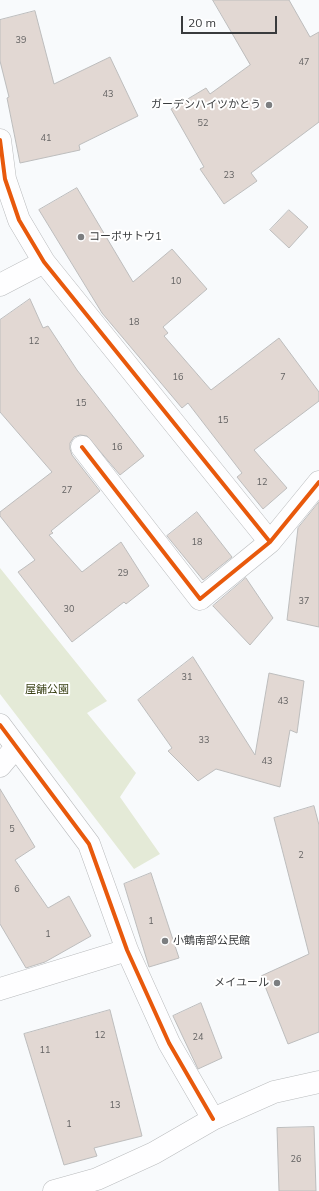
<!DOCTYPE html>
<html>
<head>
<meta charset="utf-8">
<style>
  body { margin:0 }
  #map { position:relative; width:319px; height:1191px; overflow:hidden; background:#f8fafc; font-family:Mulish,sans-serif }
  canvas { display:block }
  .scale { position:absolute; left:181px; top:16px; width:96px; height:18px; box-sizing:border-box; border:2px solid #393b3d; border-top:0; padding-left:5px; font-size:12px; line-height:14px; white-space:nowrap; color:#393b3d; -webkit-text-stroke:3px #fff; paint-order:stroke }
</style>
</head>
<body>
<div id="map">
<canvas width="319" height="1191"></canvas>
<div class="scale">20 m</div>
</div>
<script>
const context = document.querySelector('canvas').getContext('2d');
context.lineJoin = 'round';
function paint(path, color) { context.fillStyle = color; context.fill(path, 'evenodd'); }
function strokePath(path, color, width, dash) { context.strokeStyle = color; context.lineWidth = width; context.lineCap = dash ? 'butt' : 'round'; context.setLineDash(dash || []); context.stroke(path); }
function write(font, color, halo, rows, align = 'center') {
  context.font = font + ' Mulish,"Noto Sans JP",sans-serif'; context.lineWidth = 4; context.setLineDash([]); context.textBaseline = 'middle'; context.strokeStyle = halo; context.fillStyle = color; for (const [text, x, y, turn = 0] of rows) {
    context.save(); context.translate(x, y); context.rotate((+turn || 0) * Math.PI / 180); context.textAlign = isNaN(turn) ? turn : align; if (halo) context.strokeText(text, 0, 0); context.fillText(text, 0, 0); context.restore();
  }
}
const green = new Path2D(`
  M 0,568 L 107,701 L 87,713 L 136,773 L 120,797 L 160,854 L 134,869 L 0,694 Z`);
const building = new Path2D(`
  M 213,0 L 289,0 L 310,37 L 319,32 L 319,122 L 251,173 L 257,181 L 224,204 L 200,169 L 204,167 L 171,109 L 206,88 L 210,94 L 250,65 Z
  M 35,11 L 54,84 L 110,57 L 138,116 L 79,145 L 80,150 L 20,163 L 7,98 L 9,97 L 0,61 L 0,20 Z
  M 77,188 L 133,282 L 172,249 L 207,289 L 163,327 L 168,333 L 164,336 L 211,390 L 279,338 L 319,392 L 319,401 L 254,450 L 287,488 L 263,509 L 237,477 L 242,473 L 188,403 L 182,408 L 102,313 L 39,210 Z
  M 289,210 L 308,227 L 289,248 L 270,230 Z
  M 30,299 L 43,328 L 48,326 L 77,370 L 144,456 L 120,475 L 87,436 L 80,435 L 74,437 L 70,443 L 70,449 L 72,455 L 100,491 L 51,531 L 53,533 L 49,535 L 82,572 L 121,542 L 149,586 L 126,604 L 124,602 L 72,642 L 18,572 L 35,560 L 0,516 L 0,512 L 52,472 L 0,412 L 0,320 Z
  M 319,502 L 319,627 L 287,620 L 298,528 Z
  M 197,512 L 232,557 L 203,580 L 167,536 Z
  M 246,578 L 273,618 L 250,645 L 213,606 Z
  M 193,657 L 255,755 L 269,673 L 304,681 L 297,733 L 290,730 L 280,787 L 216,769 L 198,781 L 168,751 L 172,748 L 138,700 Z
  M 0,789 L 35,847 L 15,860 L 48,908 L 69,896 L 91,936 L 45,962 L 26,968 L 0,924 Z
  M 314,806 L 319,825 L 319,1032 L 288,1044 L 261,976 L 309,954 L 274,818 Z
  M 151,873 L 179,958 L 149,967 L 124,884 Z
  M 201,1003 L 222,1058 L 198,1069 L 173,1016 Z
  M 110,1010 L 142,1136 L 94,1148 L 97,1156 L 64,1165 L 24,1034 Z
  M 314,1127 L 316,1191 L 279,1191 L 277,1128 Z`);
const minor = new Path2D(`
  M 0,140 L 5,179 L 19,220 L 44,262 L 270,542
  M 0,285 L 44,262
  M 82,447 L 200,599 L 270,542 L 319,482
  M 0,725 L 89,844 L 127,950 L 169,1043 L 213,1119
  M 0,766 L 16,747
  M 0,989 L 127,950
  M 54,1191 L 97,1179 L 154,1153 L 213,1119 L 274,1092 L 319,1082`);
const cycleway = new Path2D(`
  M 0,140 L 5,179 L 19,220 L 44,262 L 270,542
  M 82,447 L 200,599 L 270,542 L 319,482
  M 0,725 L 89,844 L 127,950 L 169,1043 L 213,1119`);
const markers = [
  [269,105,4,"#7c7e80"],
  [81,237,4,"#7c7e80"],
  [165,941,4,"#7c7e80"],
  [277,983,4,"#7c7e80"]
];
const numberNames = [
  ["39",21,40],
  ["47",304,62],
  ["43",108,94],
  ["52",203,123],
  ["41",46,138],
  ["23",229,175],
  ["10",176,281],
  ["18",134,322],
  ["12",34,341],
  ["16",178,377],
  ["7",283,377],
  ["15",81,403],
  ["15",223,420],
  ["16",117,447],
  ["12",262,482],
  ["27",67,490],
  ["18",197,542],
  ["29",123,573],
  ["37",304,601],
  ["30",69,609],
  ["31",187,677],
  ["43",283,701],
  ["33",204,740],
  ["43",267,761],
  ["5",12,829],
  ["2",301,855],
  ["6",17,889],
  ["1",151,921],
  ["1",48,934],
  ["12",100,1035],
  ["24",198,1037],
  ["11",45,1050],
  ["13",115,1105],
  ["1",69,1124],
  ["26",296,1159]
];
const poiNames = [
  ["ガーデンハイツかとう",261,105],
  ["コーポサトウ1",89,237,"left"],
  ["小鶴南部公民館",173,941,"left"],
  ["メイユール",269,983]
];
const parkNames = [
  ["屋舗公園",47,690]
];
paint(green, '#e4ead7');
paint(building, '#e2d8d3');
strokePath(building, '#bdbdbd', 1);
strokePath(minor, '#b9bbbd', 23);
strokePath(minor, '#fefeff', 22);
strokePath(cycleway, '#e8590c', 4);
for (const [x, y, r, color] of markers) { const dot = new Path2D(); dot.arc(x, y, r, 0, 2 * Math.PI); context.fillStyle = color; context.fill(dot); strokePath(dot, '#fff', 1.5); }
write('9px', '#636262', null, numberNames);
write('11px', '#393b3d', '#fff', poiNames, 'right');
write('11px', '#3a4216', '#fff', parkNames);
</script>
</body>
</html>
